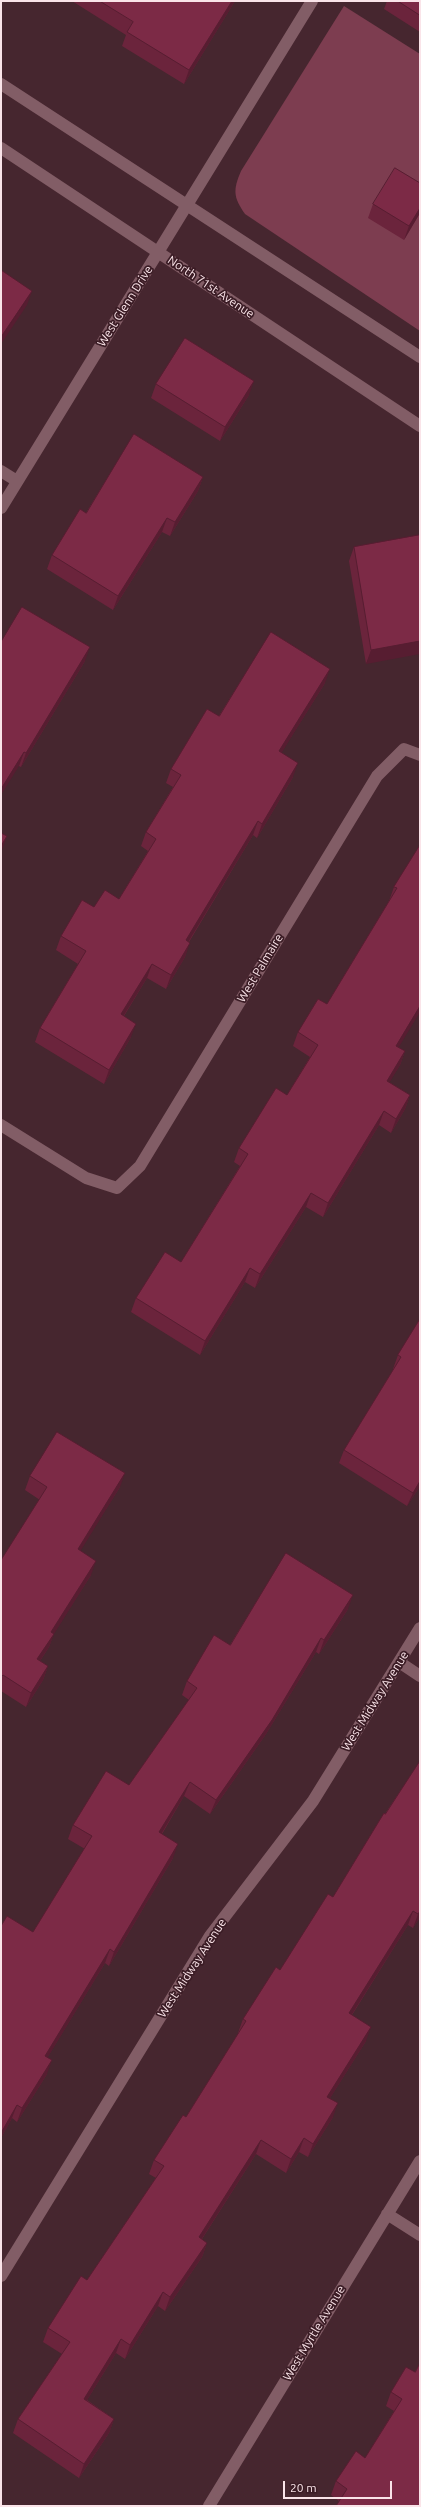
<!DOCTYPE html>
<html>
<head>
<meta charset="utf-8">
<style>
  body { margin:0 }
  #map { position:relative; width:421px; height:2507px; overflow:hidden; background:#46262f; font-family:Ubuntu,sans-serif }
  canvas { display:block }
  .frame { position:absolute; inset:0; border:2px solid #fae4e9; pointer-events:none }
  .scale { position:absolute; left:283px; top:2481px; width:109px; height:18px; box-sizing:border-box; border:2px solid #fae4e9; border-top:0; padding-left:5px; font-size:12px; line-height:14px; white-space:nowrap; color:#fae4e9; -webkit-text-stroke:3px #3b1c25; paint-order:stroke }
</style>
</head>
<body>
<div id="map">
<canvas width="421" height="2507"></canvas>
<div class="frame"></div>
<div class="scale">20 m</div>
</div>
<script>
const context = document.querySelector('canvas').getContext('2d');
context.lineJoin = 'round';
function paint(path, color) { context.fillStyle = color; context.fill(path, 'evenodd'); }
function strokePath(path, color, width, dash) { context.strokeStyle = color; context.lineWidth = width; context.lineCap = dash ? 'butt' : 'round'; context.setLineDash(dash || []); context.stroke(path); }
function write(font, color, halo, rows, align = 'center') {
  context.font = font + ' Ubuntu,sans-serif'; context.lineWidth = 3.5; context.setLineDash([]); context.textBaseline = 'middle'; context.strokeStyle = halo; context.fillStyle = color; for (const [text, x, y, turn = 0] of rows) {
    context.save(); context.translate(x, y); context.rotate((+turn || 0) * Math.PI / 180); context.textAlign = isNaN(turn) ? turn : align; if (halo) context.strokeText(text, 0, 0); context.fillText(text, 0, 0); context.restore();
  }
}
const green = new Path2D(`
  M 344,6 L 420,54 L 420,331 L 245,214 C 233,197 233,190 241,171 Z`);
const minor = new Path2D(`
  M 1,84 L 420,357
  M 1,148 L 420,426
  M 1,471 L 17,481
  M 1,508 L 312,1
  M 1,1125 L 86,1178 L 117,1188 L 140,1166 L 377,776 L 404,749 L 420,755
  M 399,1662 L 420,1676
  M 387,2214 L 420,2235
  M 1,2276 L 210,1936 L 313,1801 L 420,1628
  M 209,2506 L 420,2161`);
const wall = new Path2D(`
  M 72,1 L 235,1 L 184,84 L 122,46 L 126,35 Z
  M 387,1 L 420,1 L 420,32 L 384,9 Z
  M 420,183 L 420,213 L 404,240 L 368,218 L 373,204 Z
  M 156,384 L 249,395 L 220,441 L 151,398 Z
  M 203,477 L 198,491 L 170,536 L 162,532 L 113,610 L 47,569 L 52,555 L 86,513 Z
  M 420,535 L 366,664 L 349,561 L 354,547 Z
  M 1,642 L 85,661 L 21,767 L 19,766 Z
  M 325,683 L 281,753 L 293,777 L 257,838 L 253,835 L 189,942 L 185,957 L 166,989 L 147,978 L 124,1016 L 131,1037 L 104,1084 L 35,1042 L 40,1028 L 78,964 L 56,950 L 61,936 L 94,907 L 119,899 L 148,851 L 141,846 L 146,832 L 173,787 L 166,783 L 171,769 L 219,716 Z
  M 420,845 L 398,1047 L 405,1051 L 400,1065 L 389,1082 L 410,1095 L 405,1109 L 391,1133 L 379,1125 L 323,1217 L 306,1207 L 255,1288 L 245,1282 L 200,1355 L 131,1312 L 136,1298 L 181,1262 L 240,1166 L 234,1162 L 239,1148 L 287,1095 L 310,1057 L 293,1046 L 298,1032 L 327,1004 L 389,901 L 394,887 Z
  M 420,1319 L 420,1486 L 407,1506 L 339,1463 L 344,1450 L 394,1369 L 393,1369 L 398,1355 Z
  M 30,1476 L 120,1487 L 80,1550 L 91,1575 L 54,1633 L 49,1647 L 40,1661 L 48,1666 L 43,1680 L 26,1707 L 1,1691 L 1,1560 L 40,1500 L 25,1490 Z
  M 348,1609 L 319,1654 L 316,1652 L 266,1734 L 210,1814 L 184,1796 L 162,1834 L 173,1858 L 109,1966 L 105,1963 L 47,2058 L 47,2074 L 17,2122 L 12,2118 L 1,2138 L 1,1926 L 33,1932 L 85,1849 L 68,1839 L 73,1825 L 129,1785 L 189,1700 L 182,1695 L 187,1681 L 230,1645 Z
  M 384,1813 L 420,1917 L 413,1928 L 408,1925 L 352,2015 L 366,2041 L 330,2098 L 333,2117 L 308,2157 L 299,2152 L 286,2173 L 256,2154 L 202,2239 L 207,2243 L 202,2257 L 165,2311 L 158,2306 L 125,2359 L 116,2353 L 87,2400 L 114,2419 L 109,2433 L 79,2478 L 13,2433 L 18,2419 L 62,2354 L 43,2342 L 48,2328 L 87,2280 L 156,2178 L 149,2174 L 154,2160 L 186,2117 L 239,2033 L 238,2033 L 243,2019 L 280,1970 L 333,1897 Z
  M 415,2372 L 420,2506 L 339,2501 L 331,2495 L 336,2481 L 365,2458 L 394,2411 L 386,2406 L 391,2392 Z`);
const shadedWall = new Path2D(`
  M 232,1 L 235,1 L 184,84 L 189,70 Z
  M 420,208 L 420,213 L 404,240 L 409,226 Z
  M 32,291 L 27,305 L 1,344 L 1,337 Z
  M 254,381 L 249,395 L 220,441 L 225,427 Z
  M 203,477 L 198,491 L 170,536 L 175,522 Z
  M 167,518 L 162,532 L 113,610 L 118,596 Z
  M 420,641 L 420,654 L 366,664 L 371,650 Z
  M 90,647 L 85,661 L 21,767 L 26,753 Z
  M 330,669 L 325,683 L 274,765 L 279,751 Z
  M 24,752 L 19,766 L 1,795 L 1,789 Z
  M 298,763 L 293,777 L 257,838 L 262,824 Z
  M 258,821 L 253,835 L 181,954 L 186,940 Z
  M 7,836 L 2,850 L 1,851 L 1,846 Z
  M 190,943 L 185,957 L 166,989 L 171,975 Z
  M 152,964 L 147,978 L 116,1028 L 121,1014 Z
  M 420,1006 L 420,1012 L 391,1060 L 396,1046 Z
  M 136,1024 L 131,1037 L 104,1084 L 109,1070 Z
  M 405,1051 L 400,1065 L 382,1095 L 387,1081 Z
  M 410,1095 L 405,1109 L 391,1133 L 396,1119 Z
  M 384,1111 L 379,1125 L 323,1217 L 328,1203 Z
  M 311,1193 L 306,1207 L 255,1288 L 260,1274 Z
  M 250,1268 L 245,1282 L 200,1355 L 205,1341 Z
  M 125,1473 L 120,1487 L 73,1563 L 78,1549 Z
  M 420,1481 L 420,1486 L 407,1506 L 413,1493 Z
  M 96,1561 L 91,1575 L 49,1642 L 54,1634 L 49,1647 L 32,1673 L 37,1659 L 51,1632 Z
  M 353,1595 L 348,1609 L 319,1654 L 324,1640 Z
  M 321,1638 L 316,1652 L 266,1734 L 210,1814 L 216,1800 Z
  M 48,1666 L 43,1680 L 26,1707 L 31,1693 Z
  M 190,1782 L 184,1796 L 154,1846 L 159,1832 Z
  M 178,1844 L 173,1858 L 109,1966 L 114,1952 Z
  M 413,1911 L 408,1925 L 344,2027 L 349,2013 Z
  M 420,1911 L 420,1917 L 413,1928 L 418,1914 Z
  M 110,1949 L 105,1963 L 40,2070 L 45,2056 Z
  M 371,2027 L 366,2041 L 322,2111 L 327,2097 Z
  M 52,2060 L 47,2074 L 17,2122 L 22,2108 Z
  M 338,2103 L 333,2117 L 308,2157 L 313,2144 Z
  M 17,2105 L 12,2118 L 1,2138 L 1,2133 Z
  M 304,2138 L 299,2152 L 286,2173 L 291,2159 Z
  M 261,2140 L 256,2154 L 194,2251 L 199,2237 Z
  M 207,2243 L 202,2257 L 165,2311 L 170,2297 Z
  M 163,2292 L 158,2306 L 125,2359 L 130,2345 Z
  M 121,2339 L 116,2353 L 79,2413 L 84,2399 Z
  M 114,2419 L 109,2433 L 79,2478 L 84,2464 Z`);
const building = new Path2D(`
  M 100,1 L 232,1 L 189,70 L 127,32 L 133,22 Z
  M 398,1 L 420,1 L 420,15 Z
  M 395,168 L 420,183 L 420,208 L 409,226 L 373,204 Z
  M 1,270 L 32,291 L 1,337 Z
  M 185,338 L 254,381 L 225,427 L 156,384 Z
  M 134,434 L 203,477 L 175,522 L 167,518 L 118,596 L 52,555 L 80,509 L 86,513 Z
  M 420,535 L 420,641 L 371,650 L 354,547 Z
  M 22,607 L 90,647 L 26,753 L 24,752 L 1,789 L 1,642 Z
  M 271,632 L 330,669 L 279,751 L 298,763 L 262,824 L 258,821 L 186,940 L 190,943 L 171,975 L 152,964 L 121,1014 L 136,1024 L 109,1070 L 40,1028 L 86,951 L 61,936 L 82,900 L 94,907 L 105,890 L 119,899 L 156,839 L 146,832 L 181,775 L 171,769 L 207,709 L 219,716 Z
  M 1,833 L 7,836 L 1,846 Z
  M 420,845 L 420,1006 L 396,1046 L 405,1051 L 387,1081 L 410,1095 L 396,1119 L 384,1111 L 328,1203 L 311,1193 L 260,1274 L 250,1268 L 205,1341 L 136,1298 L 165,1252 L 181,1262 L 248,1154 L 239,1148 L 276,1088 L 287,1095 L 318,1045 L 298,1032 L 318,999 L 327,1004 L 397,888 L 394,887 Z
  M 420,1319 L 420,1481 L 413,1493 L 344,1450 L 401,1357 L 398,1355 Z
  M 57,1432 L 125,1473 L 78,1549 L 96,1561 L 51,1632 L 54,1634 L 37,1659 L 48,1666 L 31,1693 L 3,1675 L 1,1677 L 1,1560 L 47,1487 L 30,1476 Z
  M 286,1553 L 353,1595 L 324,1640 L 321,1638 L 272,1720 L 216,1800 L 190,1782 L 159,1832 L 178,1844 L 114,1952 L 110,1949 L 45,2056 L 52,2060 L 22,2108 L 17,2105 L 1,2133 L 1,1926 L 7,1916 L 33,1932 L 92,1836 L 73,1825 L 106,1771 L 129,1785 L 197,1688 L 187,1681 L 214,1635 L 230,1645 Z
  M 420,1761 L 420,1911 L 418,1914 L 413,1911 L 349,2013 L 371,2027 L 327,2097 L 338,2103 L 313,2144 L 304,2138 L 291,2159 L 261,2140 L 199,2237 L 207,2243 L 170,2297 L 163,2292 L 130,2345 L 121,2339 L 84,2399 L 114,2419 L 84,2464 L 18,2419 L 70,2342 L 48,2328 L 81,2276 L 87,2280 L 164,2166 L 154,2160 L 183,2115 L 186,2117 L 246,2021 L 243,2019 L 276,1967 L 280,1970 L 328,1894 L 333,1897 L 384,1813 L 385,1814 Z
  M 420,2363 L 420,2506 L 336,2506 L 347,2489 L 336,2481 L 356,2451 L 365,2458 L 402,2399 L 391,2392 L 406,2367 L 415,2372 Z`);
const streetNames = [
  ["North 71st Avenue",211,287,34],
  ["West Glenn Drive",125,306,-58],
  ["West Palmaire",260,968,-59],
  ["West Midway Avenue",375,1701,-58],
  ["West Midway Avenue",192,1968,-57],
  ["West Myrtle Avenue",314,2333,-59]
];
paint(green, '#7d3d50');
strokePath(minor, '#825d66', 12);
paint(wall, '#6b243c');
paint(shadedWall, '#571d31');
paint(building, '#7c2a46');
strokePath(building, '#571d31', 1);
write('12px', '#fae4e9', '#3b1c25', streetNames);
</script>
</body>
</html>
